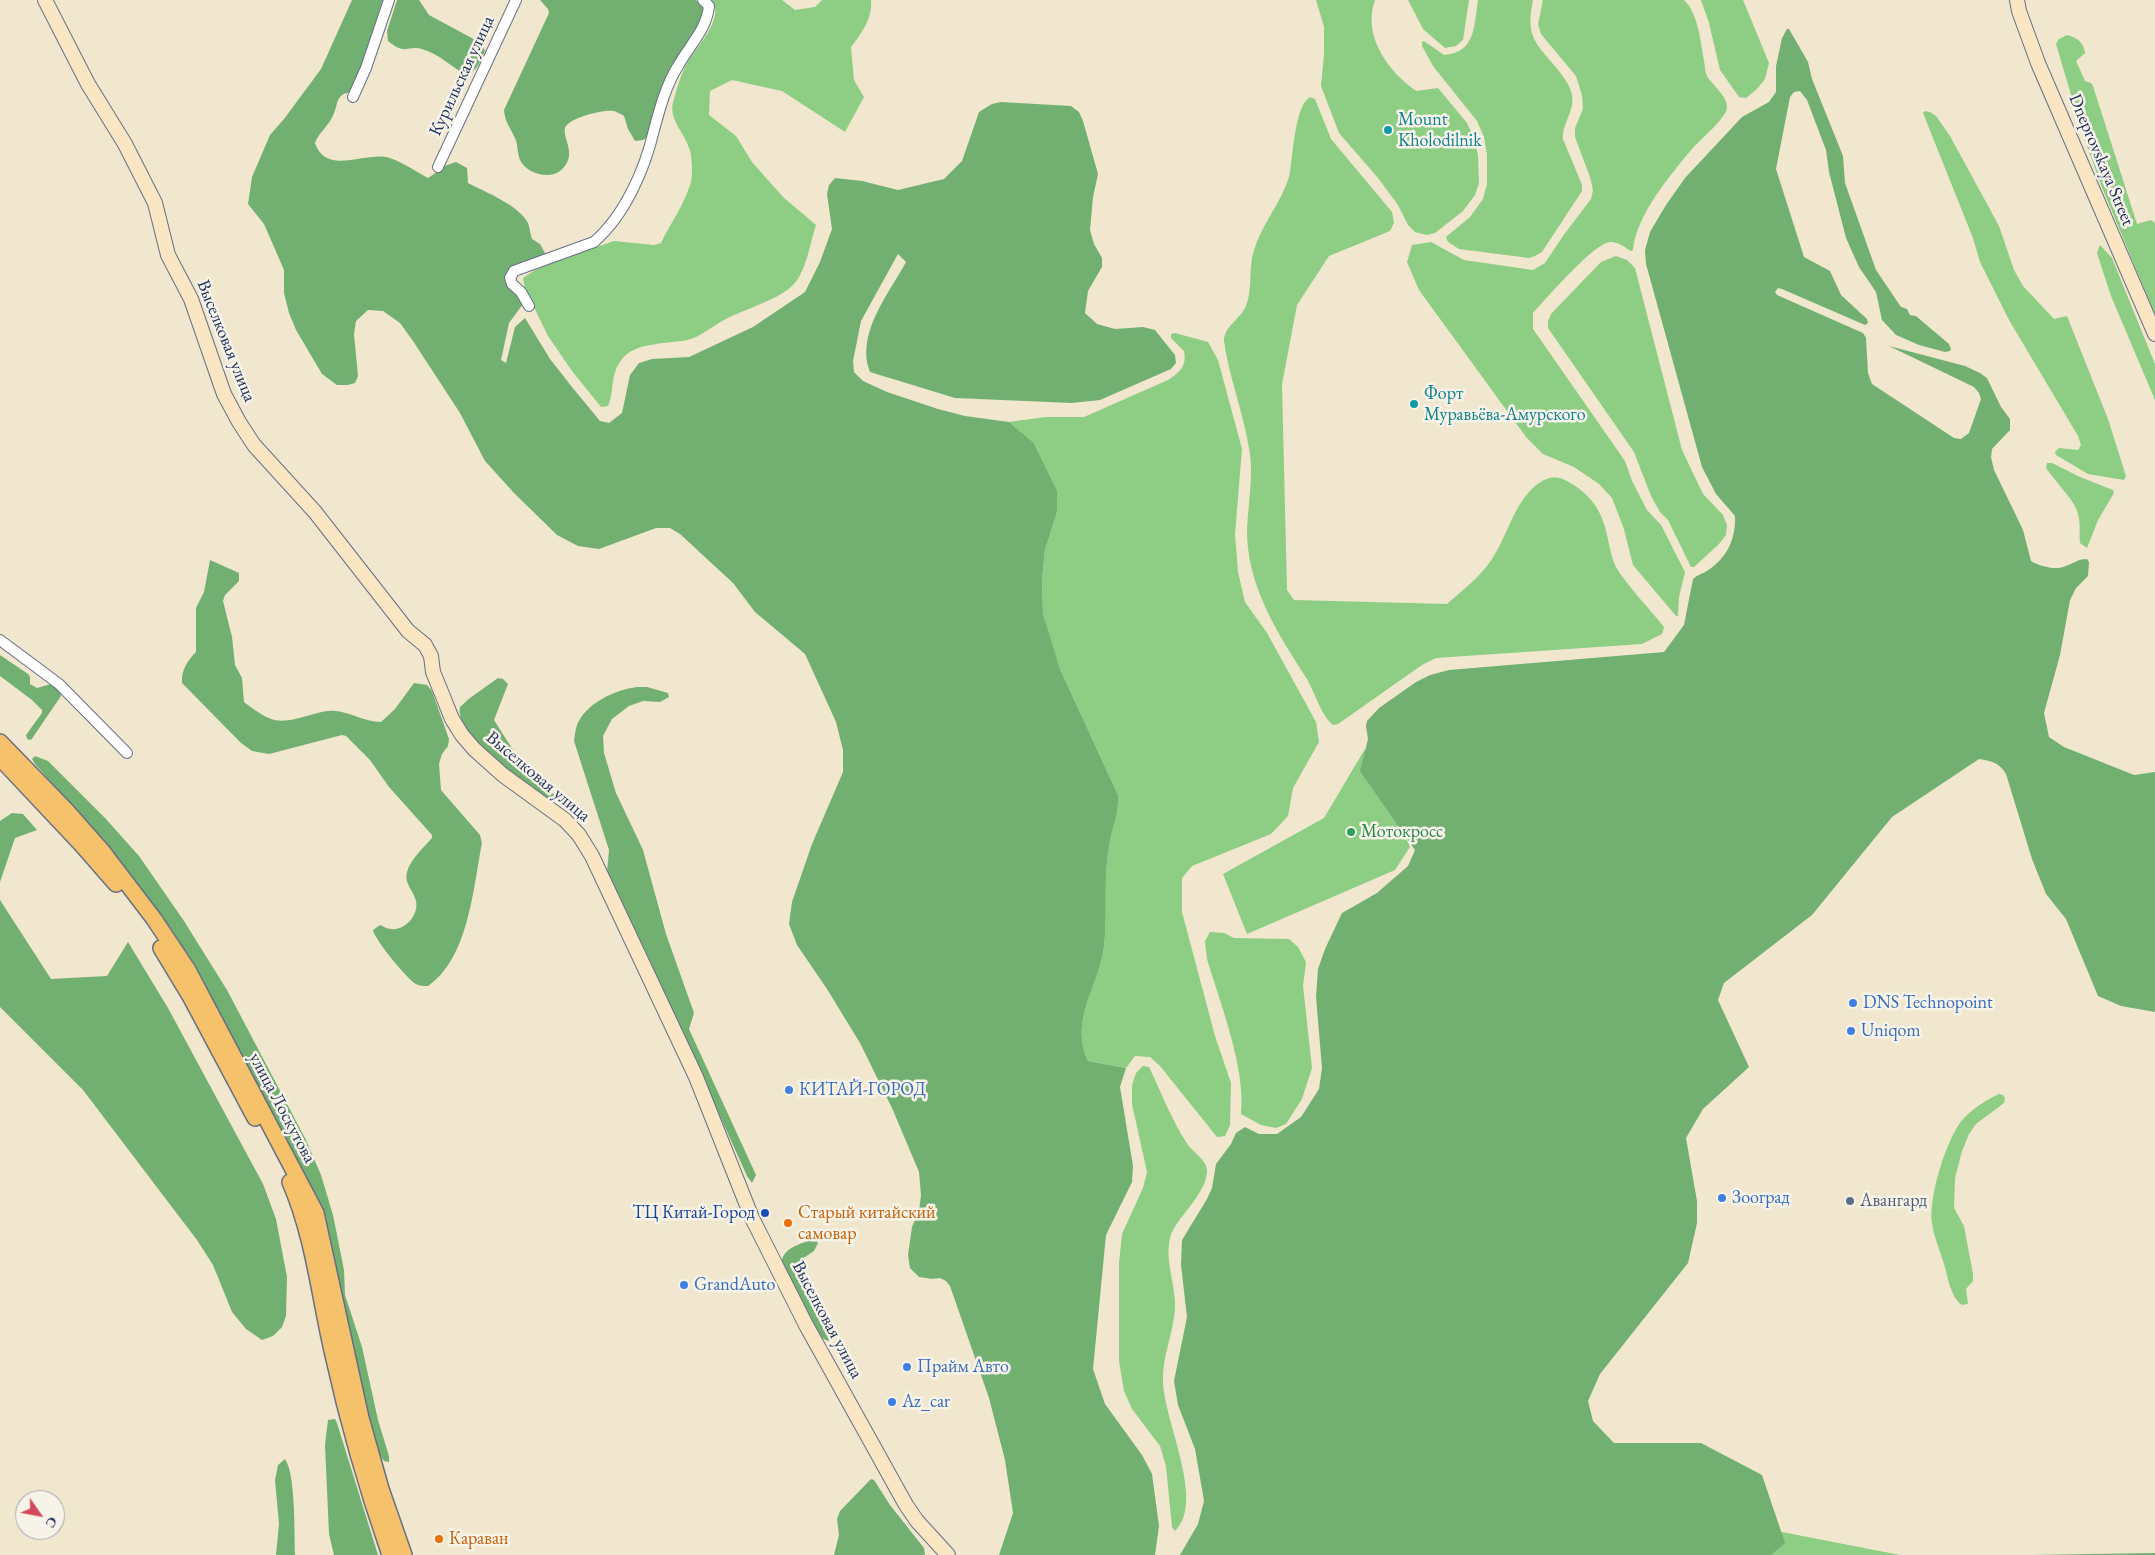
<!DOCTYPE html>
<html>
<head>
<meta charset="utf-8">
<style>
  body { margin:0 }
  #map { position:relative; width:2155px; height:1555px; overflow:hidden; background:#f0e7ce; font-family:"EB Garamond",serif }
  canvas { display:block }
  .north { position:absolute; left:15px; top:1490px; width:50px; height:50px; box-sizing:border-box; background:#f7f3e8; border:1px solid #9fa5b1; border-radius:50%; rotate:123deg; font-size:14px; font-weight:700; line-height:20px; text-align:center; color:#1b2f5e }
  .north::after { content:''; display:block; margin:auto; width:18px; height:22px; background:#d1495b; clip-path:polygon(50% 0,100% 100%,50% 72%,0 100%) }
</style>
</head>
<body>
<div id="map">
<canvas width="2155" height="1555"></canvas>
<div class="north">С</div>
</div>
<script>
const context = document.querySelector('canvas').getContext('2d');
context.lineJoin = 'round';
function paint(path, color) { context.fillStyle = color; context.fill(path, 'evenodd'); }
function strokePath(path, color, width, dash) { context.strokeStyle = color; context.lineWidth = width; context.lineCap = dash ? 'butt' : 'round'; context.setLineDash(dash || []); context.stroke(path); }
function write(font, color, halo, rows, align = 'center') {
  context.font = font + ' "EB Garamond",serif'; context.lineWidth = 5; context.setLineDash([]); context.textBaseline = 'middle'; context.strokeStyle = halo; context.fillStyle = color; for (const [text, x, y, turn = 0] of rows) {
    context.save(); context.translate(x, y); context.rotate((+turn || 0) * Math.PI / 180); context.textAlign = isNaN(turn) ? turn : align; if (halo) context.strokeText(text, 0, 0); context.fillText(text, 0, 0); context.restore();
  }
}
const green = new Path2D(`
  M 711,0 L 782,0 L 795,10 L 815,7 L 822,0 L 871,0 C 873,18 861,34 851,47 L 854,80 L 864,97 L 845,132 L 782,91 L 732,80 L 710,91 L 709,115 L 736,136 L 752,162 L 783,197 L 816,225 C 810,243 807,268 795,283 C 780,300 744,309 724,320 C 712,326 699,338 687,340 C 667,344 635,342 622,359 C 609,376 615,391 608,406 L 601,407 L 572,371 L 548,336 L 525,289 L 523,278 L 535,270 L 567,257 L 614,241 L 654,245 L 661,243 C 670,224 684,205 690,185 C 693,178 692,163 691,155 C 688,134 666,121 674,99 C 677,88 680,77 685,67 C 693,50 727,18 711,0 Z
  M 1316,0 L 1375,0 C 1362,36 1388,71 1416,91 L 1438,88 L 1467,123 L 1474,138 L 1478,155 L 1479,183 L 1475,195 L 1463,211 L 1435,233 L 1427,235 L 1415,232 L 1408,225 L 1398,205 L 1378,178 L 1339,133 L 1321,86 L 1324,55 L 1324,27 Z
  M 1408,0 L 1469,0 L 1463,40 L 1456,46 L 1445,48 L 1423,29 Z
  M 1478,0 L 1533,0 C 1525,38 1536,43 1559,71 C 1564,78 1570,85 1572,95 C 1575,111 1562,123 1563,139 L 1582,185 L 1582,191 L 1542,252 L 1535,256 L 1529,258 L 1459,249 L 1448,242 L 1446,237 L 1470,217 L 1483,199 L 1487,184 L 1487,154 L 1484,137 L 1477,121 L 1433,66 L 1422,46 L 1422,42 L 1424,41 L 1444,55 C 1476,53 1474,25 1478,0 Z
  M 1543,0 L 1684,0 C 1698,13 1701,43 1704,61 C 1705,66 1705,72 1707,76 C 1712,85 1728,96 1727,108 C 1726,118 1700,140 1692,149 C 1671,174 1636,215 1633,250 L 1631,251 C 1625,247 1617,241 1610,242 C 1594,243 1546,299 1533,313 L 1533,329 L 1625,461 L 1632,481 L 1647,510 L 1661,525 L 1685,572 L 1679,597 L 1678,616 L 1676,616 L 1633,565 L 1624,529 L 1612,498 L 1599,484 L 1574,467 L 1543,454 L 1526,437 L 1419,290 L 1407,262 L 1412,245 L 1431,242 L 1464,260 L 1533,270 L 1545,263 L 1563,236 L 1591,199 L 1593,190 L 1590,177 L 1575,137 L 1575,128 L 1583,109 L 1582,95 L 1576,76 L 1541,34 L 1538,24 Z
  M 1701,0 L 1743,0 L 1769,63 L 1765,79 L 1757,89 L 1746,98 L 1739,97 L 1720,70 L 1709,23 Z
  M 2067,35 C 2077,37 2084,43 2085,53 L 2076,61 L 2085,81 L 2091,83 L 2093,86 L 2137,224 L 2151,220 L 2155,223 L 2155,315 L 2101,185 L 2082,132 L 2056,44 L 2059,39 Z
  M 1310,97 L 1315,99 L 1331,139 L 1392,212 L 1394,223 L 1390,231 L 1329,256 L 1297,305 L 1282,384 L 1287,590 L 1294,600 L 1447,604 C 1463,590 1480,577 1492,559 C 1506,538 1512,511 1529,492 C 1538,482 1551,473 1565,480 C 1585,490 1599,505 1605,527 C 1609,541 1610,555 1616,567 C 1627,586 1650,609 1664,627 L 1662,634 L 1642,644 L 1436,658 L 1422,665 L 1338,724 L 1333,725 C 1321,715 1315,693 1307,679 C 1278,634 1247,586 1247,531 C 1248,505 1254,473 1249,448 C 1243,411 1229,377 1224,341 C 1224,326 1241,319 1246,306 C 1253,288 1248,268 1254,250 C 1262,224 1281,203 1289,177 C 1293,160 1294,106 1310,97 Z
  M 1925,111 L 1930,112 L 1936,116 L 1950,136 L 1999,226 L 2014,270 L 2023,286 L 2054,319 L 2067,316 L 2108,419 L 2126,476 L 2124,480 L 2088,474 L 2056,455 L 2055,452 L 2059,448 L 2078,450 L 2081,445 L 2078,436 L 2009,320 L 1980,262 L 1973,238 L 1923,113 Z
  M 2100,245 L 2112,258 L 2155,364 L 2155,400 L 2111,296 L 2097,253 Z
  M 1616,256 L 1627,260 L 1635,268 L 1682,450 L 1703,494 L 1723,515 L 1727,525 L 1726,535 L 1719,544 L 1694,567 L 1691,567 L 1668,520 L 1660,512 L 1651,496 L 1634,452 L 1548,328 L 1548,321 L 1551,314 L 1601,262 Z
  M 1175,333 L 1208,342 L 1218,360 L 1242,449 L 1235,534 L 1238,572 L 1245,602 L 1267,633 L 1316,722 L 1319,742 L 1293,788 L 1288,816 L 1271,834 L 1192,866 L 1182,878 L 1182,912 L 1215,1036 L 1231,1083 L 1230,1125 L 1225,1136 L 1217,1137 L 1160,1066 L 1150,1057 L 1135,1056 L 1126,1068 L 1088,1061 C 1069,1020 1099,986 1104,947 C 1108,914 1103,880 1109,847 C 1112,826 1119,818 1118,795 L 1060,669 L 1050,638 L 1043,614 L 1042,580 L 1045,550 L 1057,512 L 1033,442 L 1009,422 L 1045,417 L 1084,417 L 1168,380 C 1180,372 1187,366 1184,351 L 1171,338 L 1171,334 Z
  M 2047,463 L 2052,463 L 2080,477 L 2113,490 L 2114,493 L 2098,520 L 2087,548 L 2080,543 C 2079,532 2081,522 2077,511 C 2074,500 2054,480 2046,468 Z
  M 1365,749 L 1410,847 L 1395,870 L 1247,934 L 1223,874 L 1324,818 Z
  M 1210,932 L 1224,933 L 1234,938 L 1289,939 L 1298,947 L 1306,962 L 1303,986 L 1312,1068 L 1302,1099 L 1286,1124 L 1276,1128 L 1261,1125 L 1241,1114 C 1246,1068 1220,1003 1207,959 L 1205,941 Z
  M 1143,1066 L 1149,1067 C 1161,1092 1172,1121 1188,1145 C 1194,1153 1208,1161 1207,1172 C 1205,1197 1175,1218 1170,1238 C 1165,1260 1174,1280 1175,1302 C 1176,1327 1163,1352 1163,1377 C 1161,1416 1207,1501 1175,1531 L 1172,1527 L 1166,1466 L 1160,1446 L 1132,1409 L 1124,1391 L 1119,1361 L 1119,1263 L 1122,1234 L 1143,1188 L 1147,1172 L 1132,1104 L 1132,1085 L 1136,1073 Z
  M 1999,1094 L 2003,1095 L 2005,1098 L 2004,1103 L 1976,1124 L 1969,1134 L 1962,1151 L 1955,1178 L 1954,1208 L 1964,1226 L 1973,1274 L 1973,1281 L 1966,1289 L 1968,1304 L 1962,1305 C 1950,1296 1948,1277 1944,1264 C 1940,1251 1934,1237 1932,1223 C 1928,1198 1947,1136 1964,1118 C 1974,1108 1986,1100 1999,1094 Z
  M 1756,1527 L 1900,1555 L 1723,1555 Z`);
const forest = new Path2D(`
  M 352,0 L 383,0 L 363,64 L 350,92 C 347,93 345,93 342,95 C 336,100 337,107 334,113 C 330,125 319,132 315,143 C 326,175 363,153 386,157 C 397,159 417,172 428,178 L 447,165 L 456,162 L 467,168 L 468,183 C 485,192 519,205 528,223 C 530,228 530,234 532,239 L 540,244 L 545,253 L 543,255 L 513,268 L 515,290 L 523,304 L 509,323 L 501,360 L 506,363 L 515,327 L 525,318 L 550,359 L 572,387 L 600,421 L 609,423 L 622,413 L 630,375 L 639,363 L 652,359 L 689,357 L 753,327 L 805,292 L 820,262 L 832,229 L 827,194 L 829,185 L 835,178 L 862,181 L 898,190 L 944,179 L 962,161 L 979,112 L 992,104 L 1001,102 L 1071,106 L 1079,112 L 1083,121 L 1098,174 L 1093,197 L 1090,230 L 1094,244 L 1102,258 L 1102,267 L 1088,291 L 1085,313 L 1097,324 L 1115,329 L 1143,327 L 1155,330 L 1175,355 L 1176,363 L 1171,369 L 1100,400 L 1072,403 L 955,398 L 870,372 C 855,334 889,294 906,262 L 898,254 L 861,321 L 853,361 L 854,372 L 863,381 L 887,392 L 938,409 L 965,416 L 1009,422 L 1033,442 L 1057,491 L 1057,512 L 1045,550 L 1042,580 L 1043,614 L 1060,669 L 1118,795 C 1119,818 1112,826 1109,847 C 1103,880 1108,914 1104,947 C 1099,986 1069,1020 1088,1061 L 1126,1068 L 1120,1087 L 1133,1166 L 1132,1182 L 1106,1235 L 1093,1369 L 1105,1404 L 1142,1455 L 1152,1474 L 1159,1526 L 1155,1555 L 999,1555 L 1013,1513 L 1005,1460 L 989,1398 L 950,1286 L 946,1281 L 940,1278 L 932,1279 L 919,1277 L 910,1268 L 908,1255 L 912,1227 L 919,1211 L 921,1195 L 919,1172 L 892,1108 L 860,1043 L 827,989 L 797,945 L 789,924 L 792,902 L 812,844 L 843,772 L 843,750 L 836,722 L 805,654 L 755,612 L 733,583 L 680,534 L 670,528 L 656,528 L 599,549 L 578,546 L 557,535 L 514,493 L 485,461 L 460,413 L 413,341 L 400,323 L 383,311 L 368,310 L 356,321 L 354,334 L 358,376 L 355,383 L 348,385 L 337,385 L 322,374 L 296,330 L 289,313 L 284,293 L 284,270 L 264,224 L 248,204 L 252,177 L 270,135 L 284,119 L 321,69 Z
  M 397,0 L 419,0 L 429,15 L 481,43 L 485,51 C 480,61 477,74 464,74 C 451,66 437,53 422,49 C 406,45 406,56 388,41 L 387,31 Z
  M 540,0 L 696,0 L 704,9 L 704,17 L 648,137 L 643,140 L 635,141 L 628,129 L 624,116 C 621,114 617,112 614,111 C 604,109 568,118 565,128 C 562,138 579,156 560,171 C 549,180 526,173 520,160 C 517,153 518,144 515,138 C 510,127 505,122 504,110 L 549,13 L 548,9 Z
  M 1787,29 L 1789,29 L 1808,62 L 1812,79 L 1843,156 L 1845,183 L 1876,270 L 1901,307 L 1907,309 L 1910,315 L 1916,316 L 1949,344 L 1951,349 L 1950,351 L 1945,352 L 1919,345 L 1896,335 L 1882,320 L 1876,292 L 1859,267 L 1846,238 L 1829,172 L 1826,150 L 1807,100 L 1800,91 L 1794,92 L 1790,97 L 1776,169 L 1804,257 L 1830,271 L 1841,295 L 1867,319 L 1868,323 L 1865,325 L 1782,289 L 1778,288 L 1775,292 L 1777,295 L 1863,333 L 1866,338 L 1868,373 L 1872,384 L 1954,438 L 1961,439 L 1969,433 L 1981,399 L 1979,393 L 1974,387 L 1889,346 L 1965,366 L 1980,373 L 1987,378 L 2001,407 L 2010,419 L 2010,430 L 1992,449 L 1991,457 L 1994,470 L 2023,530 L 2031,561 C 2039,566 2055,570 2063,567 C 2073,564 2077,559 2087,559 L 2089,562 L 2088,576 L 2076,588 L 2070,600 L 2060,655 L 2044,713 L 2049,737 L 2064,747 L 2134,775 L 2155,772 L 2155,1012 L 2121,1006 L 2098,996 L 2066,919 L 2046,894 L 2032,859 L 2006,774 C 1999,762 1991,761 1979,759 L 1892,817 L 1812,915 L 1724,983 L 1718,1000 L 1749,1067 L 1703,1109 L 1686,1138 L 1697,1201 L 1697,1223 L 1688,1263 L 1600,1374 L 1588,1401 L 1593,1421 L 1614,1443 L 1701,1443 L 1762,1475 L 1785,1543 L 1771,1555 L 1180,1555 L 1198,1524 L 1204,1501 L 1195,1449 L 1178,1405 L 1174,1381 L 1187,1317 L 1181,1265 L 1182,1240 L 1207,1199 L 1212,1188 L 1216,1164 L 1231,1144 L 1236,1133 L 1245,1127 L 1259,1134 L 1277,1134 L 1301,1117 L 1319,1089 L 1322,1068 L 1316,997 L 1318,969 L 1325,949 L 1342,913 L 1377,893 L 1408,866 L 1415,850 L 1360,771 L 1368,739 L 1366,726 L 1367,721 L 1379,708 L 1416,682 L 1430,675 L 1449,670 L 1664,652 L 1684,625 L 1693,579 C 1697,575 1702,574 1707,571 C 1727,558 1736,539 1735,516 L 1716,494 L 1702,467 L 1646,264 L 1645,250 L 1650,232 L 1666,205 L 1685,178 L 1742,117 L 1769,102 L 1776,92 L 1776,66 L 1782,38 Z
  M 210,560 L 239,573 L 239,581 L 225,595 L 223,601 L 232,637 L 235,665 L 242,678 L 244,702 C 274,725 278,724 314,714 C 321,712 329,710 336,711 C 352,713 365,722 381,722 L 395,709 L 414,683 L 427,685 L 432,691 L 449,739 L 448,746 L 442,754 L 439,764 L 441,790 L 480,835 L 482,843 C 473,888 469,958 428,986 C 423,986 420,986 416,984 C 407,979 375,940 373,930 L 380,925 C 383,926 387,929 391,929 C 405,931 419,915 416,901 C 414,891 404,884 407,872 C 410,860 424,847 432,838 L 432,835 L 389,787 L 370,760 L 346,736 L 342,735 L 269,754 L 252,751 L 241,743 L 182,683 C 181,670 188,660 196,652 L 196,608 L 204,592 Z
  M 0,655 L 28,674 L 30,677 L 30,684 L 37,688 L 51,684 L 60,692 L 61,696 L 31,740 L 27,739 L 26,735 L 42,713 L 42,710 L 32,700 L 0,676 Z
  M 498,678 L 503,679 L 508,684 L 494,720 C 512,749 530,778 559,798 L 557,801 C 531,796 453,736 460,707 L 470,698 Z
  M 637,687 L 647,687 L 668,693 L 669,697 L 660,702 L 643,701 L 629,706 L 612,719 L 603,736 L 604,753 L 616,793 L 643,850 L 666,934 L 694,1013 L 689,1029 L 756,1175 L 752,1183 L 747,1176 L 650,961 L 607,872 L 609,850 L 574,741 C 575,736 575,730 577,725 C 586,703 615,690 637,687 Z
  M 35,756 L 48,761 L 105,818 L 139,856 L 184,921 L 227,990 L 306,1140 L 321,1175 L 333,1215 L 344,1270 L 345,1295 L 362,1347 L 378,1420 L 389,1456 L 389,1462 L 384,1461 L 381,1457 L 360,1389 L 330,1254 L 327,1227 L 314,1191 L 239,1059 L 207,992 L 169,926 L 126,868 L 35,764 L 32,759 Z
  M 12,813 L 23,814 L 37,830 L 15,838 L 0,882 L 0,821 Z
  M 0,900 L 51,979 L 107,976 L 128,942 L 168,1008 L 263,1184 L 276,1219 L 287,1277 L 286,1316 L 282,1327 L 273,1336 L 262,1340 L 246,1329 L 232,1312 L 213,1265 L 197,1240 L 83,1090 L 0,1007 Z
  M 815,1238 L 818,1243 L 814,1251 L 802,1259 L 810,1289 L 832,1337 L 828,1341 L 822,1338 L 782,1266 C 779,1248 802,1244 815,1238 Z
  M 335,1419 L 337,1423 L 378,1555 L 334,1555 L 329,1534 L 325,1445 L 328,1420 Z
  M 285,1459 C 296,1475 294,1534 295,1555 L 276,1555 L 279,1524 L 275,1480 L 278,1465 Z
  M 871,1479 L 874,1480 L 890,1505 L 924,1548 L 925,1555 L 834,1555 L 839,1535 L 837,1519 L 840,1511 Z
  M 2155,1553 L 2155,1555 L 2031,1555 Z`);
const street = new Path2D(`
  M 353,97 L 366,68 L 389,0
  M 438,167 L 516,0
  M 529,306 L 521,292 L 512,284 L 510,278 L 514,271 L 594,242 C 625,215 645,169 654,130 C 660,108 666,85 678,66 C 689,46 707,29 709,6 L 703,0
  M 0,640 L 59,684 L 127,753`);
const secondary = new Path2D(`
  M 45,0 L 88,84 L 125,144 L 155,203 L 168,255 L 191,299 L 224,394 L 239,422 L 254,445 L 315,512 L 408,631 L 425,645 L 431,656 L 433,672 L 442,694 L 452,719 L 462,735 L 474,749 L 503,775 L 565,820 L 579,835 L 592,856 L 696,1077 L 752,1218 L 806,1325 L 906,1505 L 917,1521 L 948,1555
  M 2017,0 L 2019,11 L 2038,63 L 2155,334`);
const primary = new Path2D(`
  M 0,742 L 66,810 L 103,852 L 154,919 L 188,970 L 316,1213 L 361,1418 L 381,1489 L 404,1555
  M 0,758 L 82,845 L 116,884
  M 161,948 L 190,996 L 255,1118
  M 290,1182 C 314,1238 319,1295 333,1355 C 348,1423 367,1489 390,1555`);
const markers = [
  [1388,130,5,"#0f9aa8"],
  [1414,404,5,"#0f9aa8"],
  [1351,832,5,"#2e9e5b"],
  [1853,1003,5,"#3f7fe0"],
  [1851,1031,5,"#3f7fe0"],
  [789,1090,5,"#3f7fe0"],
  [1722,1198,5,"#3f7fe0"],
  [1850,1201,5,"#5c6f8a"],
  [765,1213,5,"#1a4fb4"],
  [788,1223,5,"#e8710a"],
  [684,1285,5,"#3f7fe0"],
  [907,1367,5,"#3f7fe0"],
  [892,1402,5,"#3f7fe0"],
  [439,1539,5,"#e8710a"]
];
const streetNames = [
  ["Курильская улица",462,76,-65],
  ["Dneprovskaya Street",2101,160,67],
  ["Выселковая улица",226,341,68],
  ["Выселковая улица",538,777,40],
  ["улица Лоскутова",282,1108,62],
  ["Выселковая улица",827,1320,62]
];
const cultureNames = [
  ["Mount",1398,120],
  ["Kholodilnik",1398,141],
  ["Форт",1424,394],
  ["Муравьёва-Амурского",1424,415]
];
const leisureNames = [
  ["Мотокросс",1361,832]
];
const shopNames = [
  ["DNS Technopoint",1863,1003],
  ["Uniqom",1861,1031],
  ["КИТАЙ-ГОРОД",799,1090],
  ["Зооград",1732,1198],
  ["GrandAuto",694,1285],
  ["Прайм Авто",917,1367],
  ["Az_car",902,1402]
];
const serviceNames = [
  ["Авангард",1860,1201]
];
const transitNames = [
  ["ТЦ Китай-Город",755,1213]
];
const foodNames = [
  ["Старый китайский",798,1213],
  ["самовар",798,1234],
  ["Караван",449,1539]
];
paint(green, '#8dcd84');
paint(forest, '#72b072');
strokePath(street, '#666f85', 12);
strokePath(secondary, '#666f85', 16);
strokePath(primary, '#666f85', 18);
strokePath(street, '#fff', 10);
strokePath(secondary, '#fbe6c4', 14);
strokePath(primary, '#f5c16b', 15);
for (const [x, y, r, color] of markers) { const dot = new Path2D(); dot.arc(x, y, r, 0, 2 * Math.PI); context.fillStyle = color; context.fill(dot); strokePath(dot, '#f7f3e8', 2); }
write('18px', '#1b2f5e', '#f7f3e8', streetNames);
write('18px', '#0d838f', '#f7f3e8', cultureNames, 'left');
write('18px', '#27864d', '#f7f3e8', leisureNames, 'left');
write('18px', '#366cbe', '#f7f3e8', shopNames, 'left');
write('18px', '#4e5e75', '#f7f3e8', serviceNames, 'left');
write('18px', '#164399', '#f7f3e8', transitNames, 'right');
write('18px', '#c56008', '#f7f3e8', foodNames, 'left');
</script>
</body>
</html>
